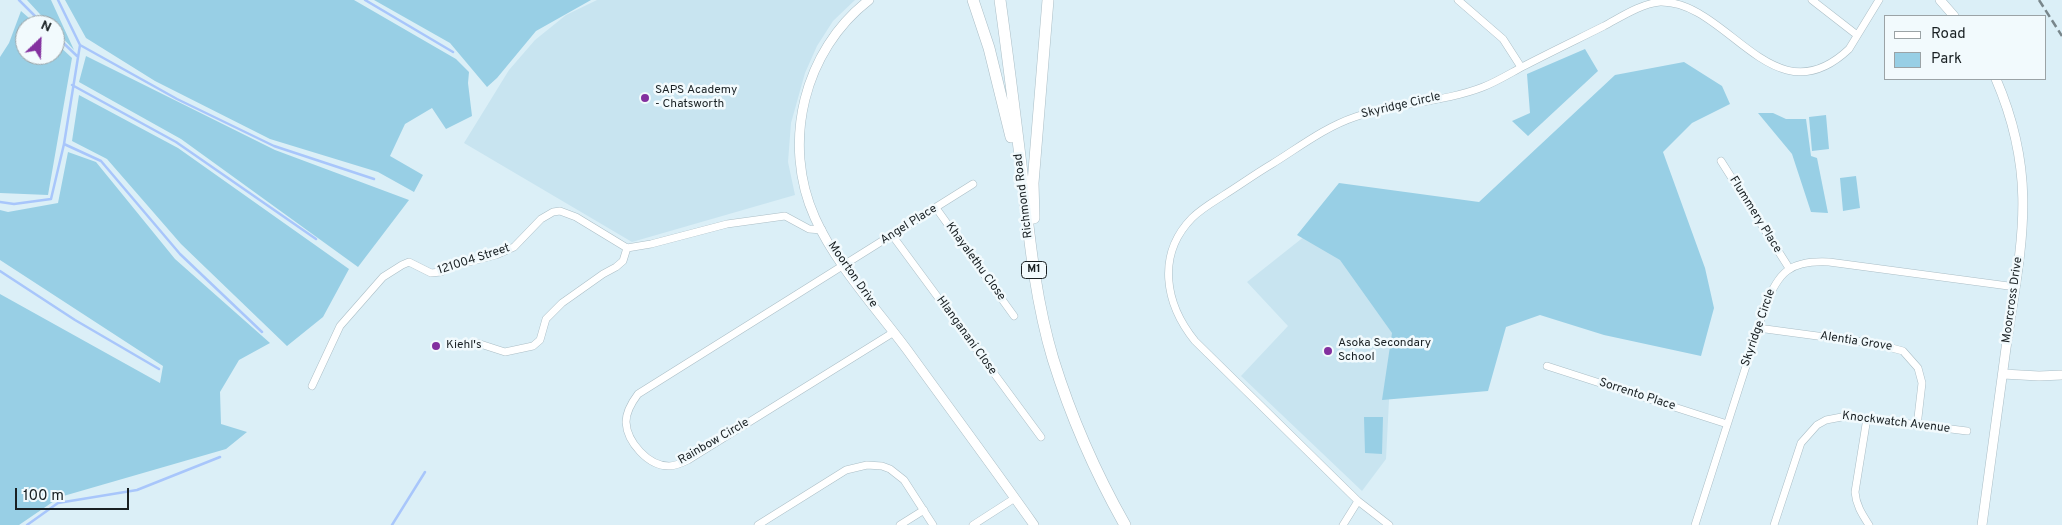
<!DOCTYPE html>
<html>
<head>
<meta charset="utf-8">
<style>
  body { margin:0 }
  #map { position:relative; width:2062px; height:525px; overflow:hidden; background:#dbeff7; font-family:Overpass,sans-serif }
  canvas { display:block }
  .legend { position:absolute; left:1884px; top:15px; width:162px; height:65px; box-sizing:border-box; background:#f2fafd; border:1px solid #9ba3a6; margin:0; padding:6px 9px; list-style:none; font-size:15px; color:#192023 }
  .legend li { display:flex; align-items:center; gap:10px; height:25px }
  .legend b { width:25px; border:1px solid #9ba3a6 }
  .north { position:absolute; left:15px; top:15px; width:50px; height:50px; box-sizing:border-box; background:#f2fafd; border:1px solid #9ba3a6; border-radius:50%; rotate:24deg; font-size:14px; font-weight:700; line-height:20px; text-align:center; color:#192023 }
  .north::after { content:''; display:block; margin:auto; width:18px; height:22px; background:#83309f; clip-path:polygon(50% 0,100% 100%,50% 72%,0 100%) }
  .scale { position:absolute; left:15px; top:488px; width:114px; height:22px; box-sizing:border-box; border:2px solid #192023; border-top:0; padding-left:6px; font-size:15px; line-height:18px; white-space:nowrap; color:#192023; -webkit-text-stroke:4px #f2fafd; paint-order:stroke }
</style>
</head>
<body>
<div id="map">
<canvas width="2062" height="525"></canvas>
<ul class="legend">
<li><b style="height:6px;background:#fff"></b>Road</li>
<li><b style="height:14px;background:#98cfe5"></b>Park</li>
</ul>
<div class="north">N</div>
<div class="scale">100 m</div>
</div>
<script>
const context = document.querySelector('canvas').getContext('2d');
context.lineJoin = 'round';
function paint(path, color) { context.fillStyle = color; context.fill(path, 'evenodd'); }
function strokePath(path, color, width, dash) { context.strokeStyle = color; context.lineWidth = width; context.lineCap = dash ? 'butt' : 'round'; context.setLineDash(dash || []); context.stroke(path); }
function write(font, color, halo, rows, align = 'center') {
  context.font = font + ' Overpass,sans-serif'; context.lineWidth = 5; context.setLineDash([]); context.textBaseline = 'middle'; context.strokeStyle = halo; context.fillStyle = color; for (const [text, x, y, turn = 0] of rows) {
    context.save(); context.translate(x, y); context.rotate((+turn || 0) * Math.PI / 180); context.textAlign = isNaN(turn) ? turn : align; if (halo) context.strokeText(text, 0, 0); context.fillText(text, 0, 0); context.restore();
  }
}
const built = new Path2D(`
  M 597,0 L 855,0 L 833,21 L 817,46 L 805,73 L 791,123 L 788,162 L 795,195 L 632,242 L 464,143 L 509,70 L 535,40 L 566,15 Z
  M 1310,232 L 1359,268 L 1393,322 L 1386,459 L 1362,491 L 1241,376 L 1288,326 L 1247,282 Z`);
const green = new Path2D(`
  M 27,0 L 51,0 L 74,50 L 55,30 L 55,25 L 50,25 Z
  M 65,0 L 354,0 L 456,59 L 469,72 L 468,83 L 472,116 L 446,129 L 432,108 L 405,124 L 390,156 L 423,175 L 414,192 L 378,172 L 270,139 L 155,81 L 86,38 Z
  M 374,0 L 591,0 L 536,31 L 497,78 L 487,87 L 450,43 Z
  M 21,11 L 37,25 L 25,25 L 25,55 L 55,55 L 55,42 L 72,58 L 48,195 L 0,193 L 0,57 L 9,43 Z
  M 1585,49 L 1598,71 L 1528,136 L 1512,121 L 1530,113 L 1527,74 Z
  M 86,56 L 275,150 L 409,200 L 358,267 L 181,139 L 79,82 Z
  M 1684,62 L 1722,86 L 1730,104 L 1692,123 L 1663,152 L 1705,268 L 1714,308 L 1701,356 L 1604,335 L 1540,315 L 1506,327 L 1488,391 L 1382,400 L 1392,333 L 1340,260 L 1297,235 L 1339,183 L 1479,202 L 1615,75 Z
  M 79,95 L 178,148 L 349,269 L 323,317 L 287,346 L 181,244 L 107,159 L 72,141 Z
  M 1758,113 L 1773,113 L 1786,119 L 1806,119 L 1811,156 L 1817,158 L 1828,213 L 1811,212 L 1792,154 Z
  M 1826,115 L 1829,149 L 1812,151 L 1809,117 Z
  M 68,152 L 96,162 L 175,259 L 270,343 L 239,360 L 220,392 L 221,424 L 247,432 L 226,449 L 60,497 L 19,525 L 0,525 L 0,294 L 160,383 L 163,366 L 0,260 L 0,210 L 8,212 L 58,203 Z
  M 1856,176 L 1860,208 L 1843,211 L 1840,178 Z
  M 1364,417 L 1383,417 L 1382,454 L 1365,453 Z`);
const stream = new Path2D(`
  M 19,0 L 44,25
  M 365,0 L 453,52
  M 55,35 L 77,56
  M 80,45 L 177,99 L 274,146 L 374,179
  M 72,85 L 176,142 L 316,239
  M 64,144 L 101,161 L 180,254 L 262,332
  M 0,202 L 14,204 L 51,199 L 64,144 L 80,45 L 58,0
  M 0,271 L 75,320 L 159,369
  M 27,525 L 58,503 L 137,490 L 220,457
  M 392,525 L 425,472`);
const minor = new Path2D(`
  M 1458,0 L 1503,39 L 1521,67
  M 1812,0 L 1857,35
  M 1721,161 L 1789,268
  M 936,208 L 1014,316
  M 892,235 L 1041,437
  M 1758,328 L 1877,344 L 1903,351 L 1918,368 L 1922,383 L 1917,426
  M 894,332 L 688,460 C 682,463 676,466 669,466 C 648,466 627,442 626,422 C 626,411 632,402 638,394 L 973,184
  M 474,342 L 505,352 L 533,346 L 540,340 L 546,319 L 562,303 L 603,274 L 616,267 L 623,261 L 627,248
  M 1547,366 L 1727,424
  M 312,386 L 340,326 L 383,277 L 402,265 L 409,262 L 431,273 L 441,272 L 458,262 L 469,262 L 496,255 L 514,247 L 541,219 L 553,212 L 560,211 L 576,217 L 627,248 L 651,244 L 727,224 L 785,216 L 809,229 L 822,230
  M 1867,418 L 1855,492 C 1856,505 1862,514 1869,525
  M 758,525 L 846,470 L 867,465 L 882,466 L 890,469 L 904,480 L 933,525
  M 900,525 L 924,510
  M 973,525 L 1015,498
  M 1343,525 L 1358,501
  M 1389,525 L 1358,501 L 1195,341 C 1165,304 1156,255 1192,218 C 1201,209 1213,202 1224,195 C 1240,185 1255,174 1272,164 C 1298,148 1325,127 1355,117 C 1396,102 1442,103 1483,87 C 1496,82 1509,74 1522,67 C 1549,53 1576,40 1604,26 C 1621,17 1640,4 1660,2 C 1728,0 1773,121 1849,49 L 1879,0
  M 1695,525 L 1765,307 C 1778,272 1790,260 1829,262 L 2016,287
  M 1774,525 L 1801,443 L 1817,425 L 1826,420 L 1847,416 L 1967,431`);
const tertiary = new Path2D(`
  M 869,0 C 804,50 781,143 815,218 C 836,265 877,309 908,351 C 950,409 993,467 1034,525
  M 1940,0 L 1954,16
  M 2003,374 L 2039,376 L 2062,375
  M 1982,525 C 1990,466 1998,407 2006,348 C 2021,245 2039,179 1996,79`);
const trunk = new Path2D(`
  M 973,0 L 989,48 L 1011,137
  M 1000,0 C 1008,58 1015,115 1022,173 C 1029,235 1035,299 1053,359 C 1071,417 1095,472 1125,525
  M 1034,218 L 1033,183 L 1048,0`);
const rail = new Path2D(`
  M 2039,0 L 2062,36`);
const markers = [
  [645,98,5,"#83309f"],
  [436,346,5,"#83309f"],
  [1328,351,5,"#83309f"]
];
const shields = [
  [1034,270,25]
];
const shieldNames = [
  ["M1",1034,270]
];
const poiNames = [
  ["SAPS Academy",655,91],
  ["- Chatsworth",655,105],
  ["Asoka Secondary",1338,344],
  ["School",1338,358],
  ["Kiehl's",446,346]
];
const streetNames = [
  ["Skyridge Circle",1401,106,-13],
  ["Richmond Road",1024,196,-97],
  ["Flummery Place",1755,215,58],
  ["Angel Place",909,225,-32],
  ["121004 Street",474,260,-18],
  ["Khayalethu Close",975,262,54],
  ["Moorton Drive",852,275,55],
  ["Moorcross Drive",2013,300,-82],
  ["Skyridge Circle",1759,328,-71],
  ["Hlanganani Close",966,336,54],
  ["Alentia Grove",1856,342,9],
  ["Sorrento Place",1637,395,18],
  ["Knockwatch Avenue",1896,423,7],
  ["Rainbow Circle",714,442,-30]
];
paint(built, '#c8e4f0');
paint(green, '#98cfe5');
strokePath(stream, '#a8c6fb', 2.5);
strokePath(minor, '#abbec6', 8);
strokePath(tertiary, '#abbec6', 10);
strokePath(trunk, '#abbec6', 12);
strokePath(minor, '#fff', 7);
strokePath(tertiary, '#fff', 9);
strokePath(trunk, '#fff', 11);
strokePath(rail, '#78868b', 2.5, [8, 4]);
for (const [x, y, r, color] of markers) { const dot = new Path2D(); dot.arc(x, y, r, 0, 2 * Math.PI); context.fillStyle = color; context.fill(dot); strokePath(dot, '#f2fafd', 2); }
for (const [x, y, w] of shields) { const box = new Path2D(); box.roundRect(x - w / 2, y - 8.5, w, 17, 4); context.fillStyle = '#f2fafd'; context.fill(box); strokePath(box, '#192023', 1); }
write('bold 11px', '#192023', null, shieldNames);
write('12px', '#192023', '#f2fafd', poiNames, 'left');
write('12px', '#192023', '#f2fafd', streetNames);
</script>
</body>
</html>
